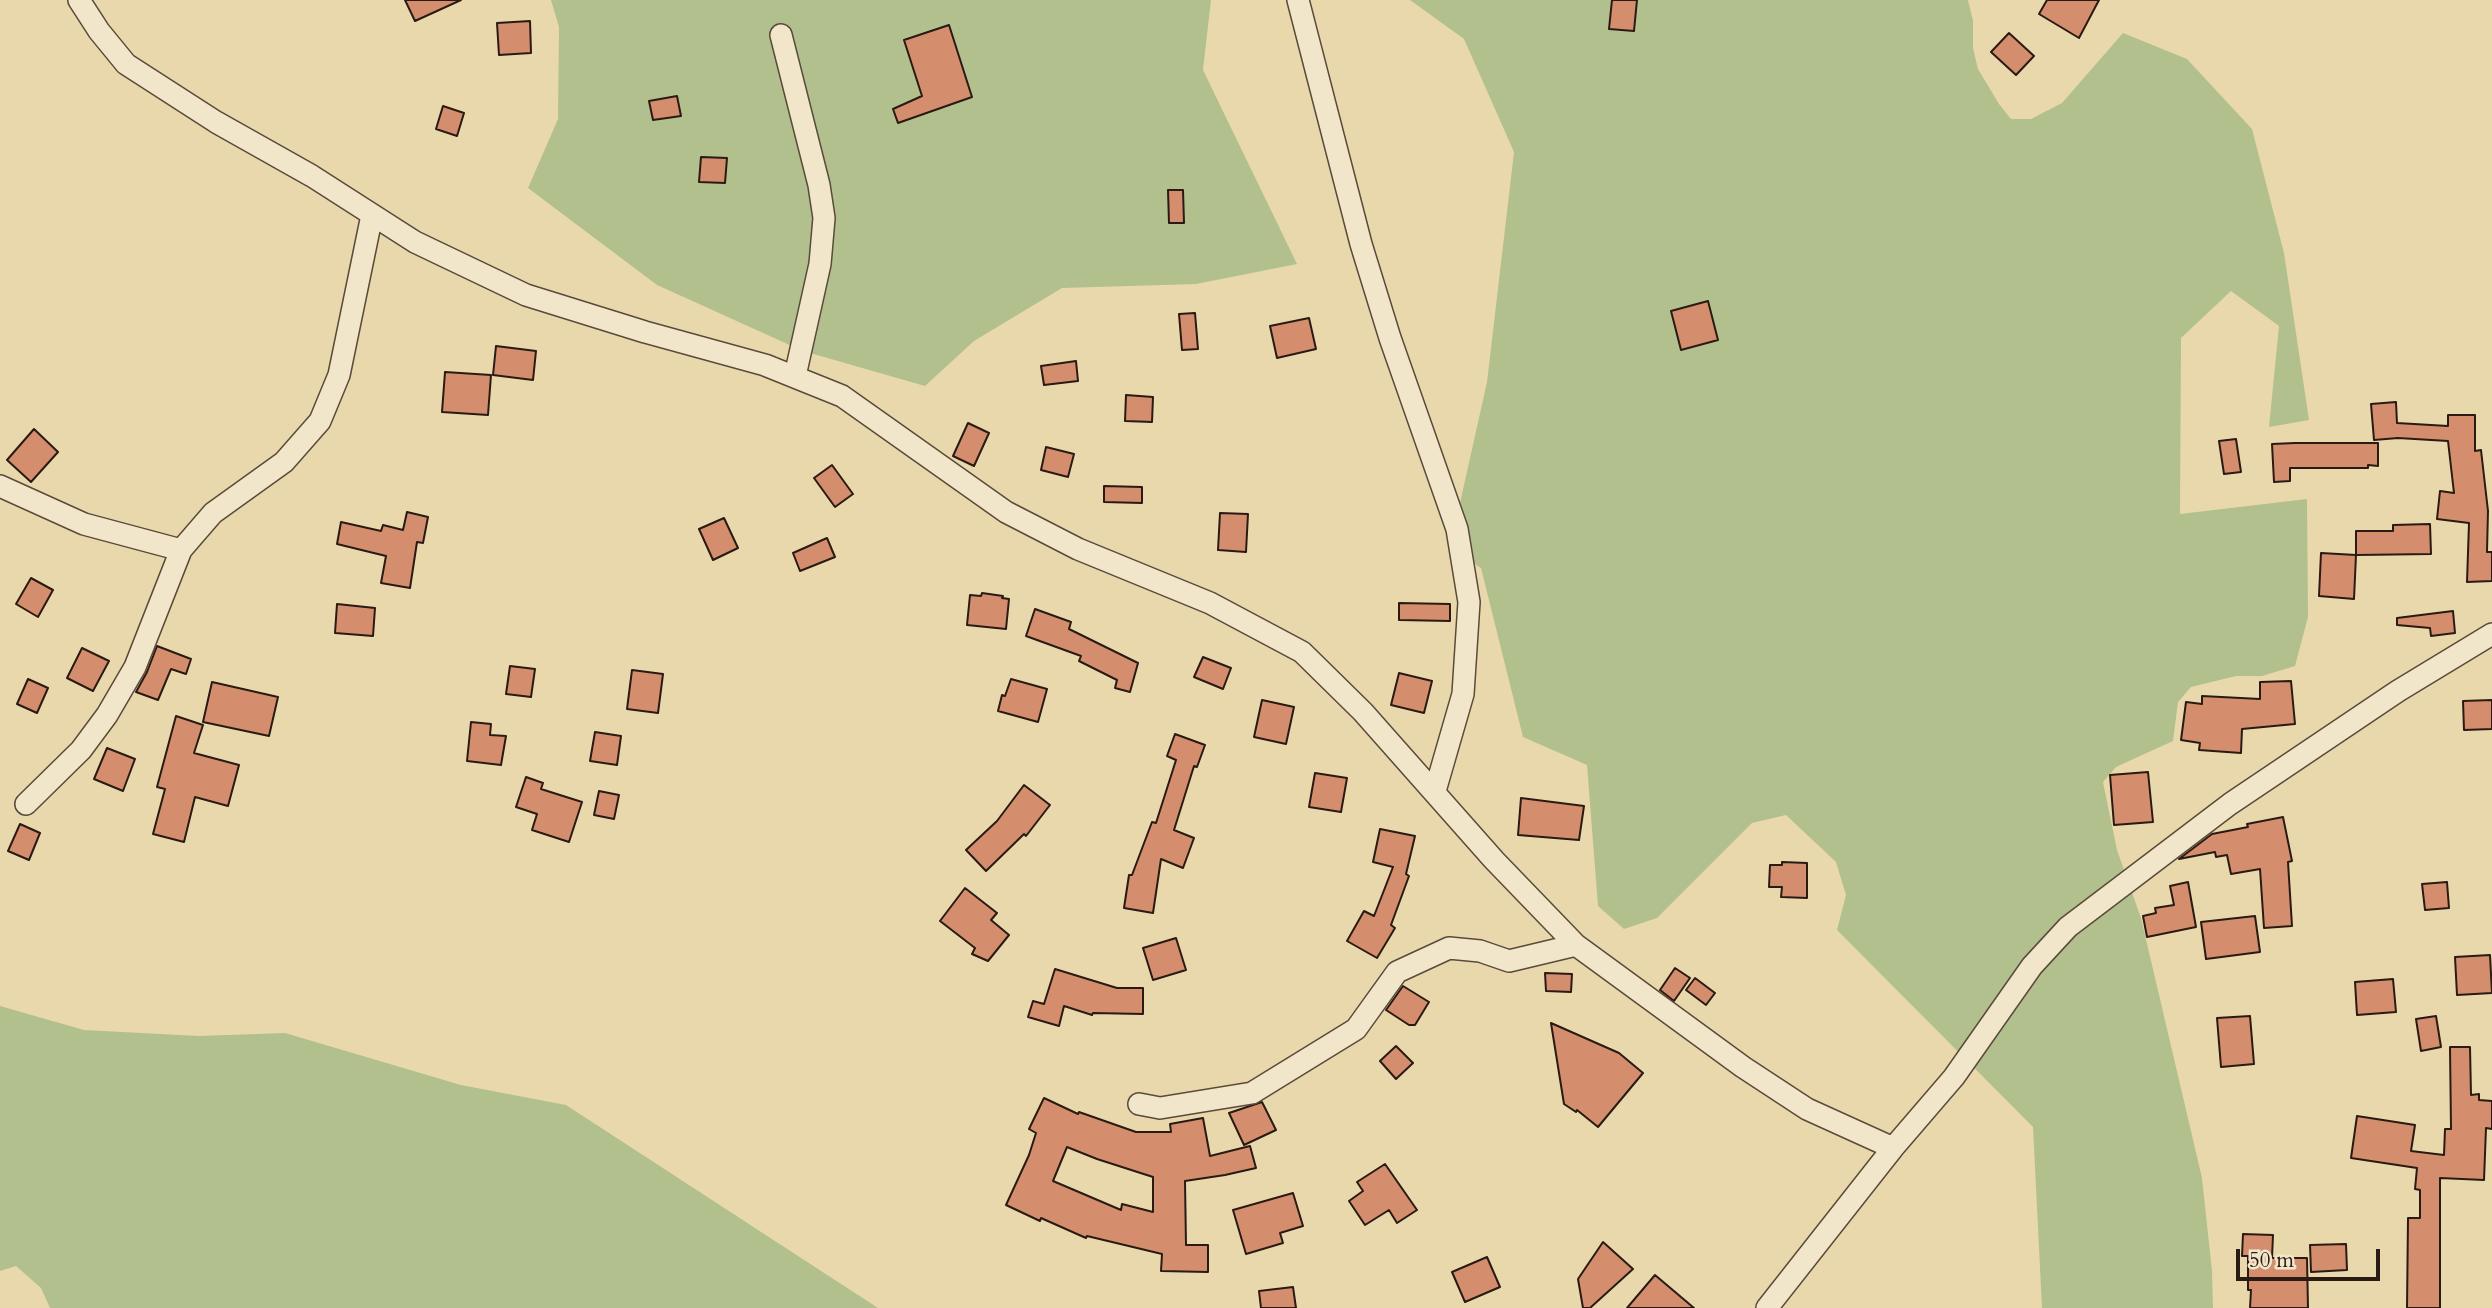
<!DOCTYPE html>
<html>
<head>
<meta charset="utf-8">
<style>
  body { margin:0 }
  #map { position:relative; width:2492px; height:1308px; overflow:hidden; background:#ead8ad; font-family:Cardo,serif }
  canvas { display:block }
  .scale { position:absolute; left:2236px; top:1249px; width:144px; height:32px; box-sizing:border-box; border:4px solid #291b13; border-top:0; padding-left:9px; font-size:21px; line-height:24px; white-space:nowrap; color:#291b13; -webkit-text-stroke:5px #f1e6ca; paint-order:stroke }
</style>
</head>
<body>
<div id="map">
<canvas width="2492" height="1308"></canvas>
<div class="scale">50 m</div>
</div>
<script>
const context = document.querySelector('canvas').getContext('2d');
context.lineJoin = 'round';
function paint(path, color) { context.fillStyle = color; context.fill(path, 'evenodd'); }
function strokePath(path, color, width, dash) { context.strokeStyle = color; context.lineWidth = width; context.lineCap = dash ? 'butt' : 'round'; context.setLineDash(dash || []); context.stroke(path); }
const green = new Path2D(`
  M 551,0 L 1211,0 L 1203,70 L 1297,264 L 1196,284 L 1062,288 L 974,341 L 925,386 L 803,351 L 657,285 L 528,188 L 558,119 L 559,27 Z
  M 1410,0 L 1968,0 L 1973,21 L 1973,48 L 1978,69 L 1999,104 L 2011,119 L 2031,119 L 2062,103 L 2123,33 L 2187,59 L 2252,129 L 2284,253 L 2309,420 L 2269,427 L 2279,326 L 2231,291 L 2181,338 L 2180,514 L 2307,499 L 2308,617 L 2295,666 L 2262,676 L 2236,676 L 2191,687 L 2178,702 L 2173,741 L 2116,767 L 2103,782 L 2117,850 L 2141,918 L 2202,1178 L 2212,1271 L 2213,1308 L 2042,1308 L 2033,1127 L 1837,930 L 1846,895 L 1836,862 L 1786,815 L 1752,823 L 1657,918 L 1624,929 L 1598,906 L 1587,765 L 1523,737 L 1481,568 L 1450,548 L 1487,382 L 1514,152 L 1464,39 Z
  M 0,1006 L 84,1030 L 199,1036 L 285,1033 L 461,1085 L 566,1105 L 878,1308 L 50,1308 L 41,1288 L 16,1266 L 0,1271 Z`);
const building = new Path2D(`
  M 405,0 L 461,0 L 415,21 Z
  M 1612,0 L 1637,0 L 1634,31 L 1609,29 Z
  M 2047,0 L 2099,0 L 2079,38 L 2039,14 Z
  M 530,21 L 531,53 L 499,55 L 497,23 Z
  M 949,25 L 972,97 L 898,123 L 893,109 L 922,96 L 904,40 Z
  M 2009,33 L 2034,56 L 2016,75 L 1991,52 Z
  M 677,96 L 681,116 L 653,120 L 649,101 Z
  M 443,106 L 464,113 L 457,136 L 436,129 Z
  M 701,157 L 727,158 L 725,183 L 699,182 Z
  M 1168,190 L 1183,190 L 1184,223 L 1169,223 Z
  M 1708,301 L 1718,340 L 1681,350 L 1671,311 Z
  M 1195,313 L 1198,349 L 1182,350 L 1179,314 Z
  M 1309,318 L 1316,349 L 1277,358 L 1270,326 Z
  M 496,346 L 536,351 L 533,380 L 493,375 Z
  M 1076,361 L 1078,381 L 1044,385 L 1041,366 Z
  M 445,372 L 491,375 L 488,415 L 442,412 Z
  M 1126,395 L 1153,397 L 1152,422 L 1125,421 Z
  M 2396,402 L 2397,423 L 2448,426 L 2448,415 L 2475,415 L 2475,451 L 2481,450 L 2488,511 L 2487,552 L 2492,552 L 2492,581 L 2467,582 L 2469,523 L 2437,519 L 2440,491 L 2454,493 L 2448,441 L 2398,438 L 2374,440 L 2371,404 Z
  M 968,423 L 989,433 L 974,466 L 953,456 Z
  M 34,429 L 58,452 L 31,482 L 7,460 Z
  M 2236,439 L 2241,472 L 2224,474 L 2219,441 Z
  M 2295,443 L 2378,443 L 2378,466 L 2368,465 L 2368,468 L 2290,468 L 2290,481 L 2274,482 L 2272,444 Z
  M 1046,447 L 1074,454 L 1068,477 L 1041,470 Z
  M 832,465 L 853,494 L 835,507 L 814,478 Z
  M 1104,486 L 1142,487 L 1142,503 L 1104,502 Z
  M 407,512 L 428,517 L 423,543 L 417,542 L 410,588 L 381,583 L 386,556 L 337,544 L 341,522 L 381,531 L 383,525 L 403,530 Z
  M 1220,513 L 1248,514 L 1246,552 L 1218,550 Z
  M 724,518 L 738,548 L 713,560 L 699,529 Z
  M 2430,524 L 2431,554 L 2356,555 L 2356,531 L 2393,531 L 2393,525 Z
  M 827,538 L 835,557 L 800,571 L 793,553 Z
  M 2321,553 L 2356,555 L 2354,599 L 2319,596 Z
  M 31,578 L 53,590 L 38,617 L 16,604 Z
  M 982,593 L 1003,596 L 1002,598 L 1009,599 L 1006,629 L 967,625 L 970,595 L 981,596 Z
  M 1399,603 L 1450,604 L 1450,621 L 1399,620 Z
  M 337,604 L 375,608 L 373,636 L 335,633 Z
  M 1035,609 L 1071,622 L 1069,629 L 1138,663 L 1130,692 L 1115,688 L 1117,680 L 1079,661 L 1081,656 L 1026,636 Z
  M 2453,611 L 2455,633 L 2431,636 L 2430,628 L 2397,625 L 2397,618 Z
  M 157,646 L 191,659 L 186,674 L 171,669 L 158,700 L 136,692 L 147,672 Z
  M 82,648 L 109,661 L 93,691 L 67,678 Z
  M 1203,657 L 1231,668 L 1223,689 L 1194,677 Z
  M 510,666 L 535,669 L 531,697 L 506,694 Z
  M 632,670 L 663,674 L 658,713 L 627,709 Z
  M 1399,673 L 1432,681 L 1424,713 L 1391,705 Z
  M 28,679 L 48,688 L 37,713 L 17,704 Z
  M 1011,679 L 1047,689 L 1038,722 L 998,711 L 1002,695 L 1005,696 Z
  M 2291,681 L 2295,724 L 2242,729 L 2241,753 L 2199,750 L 2200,743 L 2181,740 L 2186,702 L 2202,704 L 2202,696 L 2260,699 L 2260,682 Z
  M 212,682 L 278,697 L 269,736 L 203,722 Z
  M 1262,700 L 1294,707 L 1286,744 L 1254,737 Z
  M 2492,700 L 2492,729 L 2464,730 L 2463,701 Z
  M 176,716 L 203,725 L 194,753 L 239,765 L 228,806 L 195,797 L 184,842 L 153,834 L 165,789 L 157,787 Z
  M 471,722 L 491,724 L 490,735 L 506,736 L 501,765 L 467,761 Z
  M 595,732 L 621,736 L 617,765 L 590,761 Z
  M 1175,734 L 1205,745 L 1197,767 L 1194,766 L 1174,830 L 1194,838 L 1183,868 L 1161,859 L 1153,913 L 1124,908 L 1129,875 L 1132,875 L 1152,822 L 1156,823 L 1176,760 L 1167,756 Z
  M 107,748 L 135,759 L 123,791 L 94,779 Z
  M 2148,772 L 2153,822 L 2114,825 L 2110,775 Z
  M 1315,773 L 1347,778 L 1341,812 L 1309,807 Z
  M 526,777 L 543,783 L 541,789 L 582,802 L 569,842 L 532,830 L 537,814 L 516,807 Z
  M 1024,785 L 1050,805 L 1026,836 L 1024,834 L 986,871 L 966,850 L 997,821 Z
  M 599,791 L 619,795 L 614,819 L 594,815 Z
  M 1521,798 L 1584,806 L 1579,840 L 1518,835 Z
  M 2283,817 L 2292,861 L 2288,862 L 2292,926 L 2264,928 L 2260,869 L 2231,874 L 2227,855 L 2216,857 L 2215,852 L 2179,859 L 2212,834 L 2248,827 L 2247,824 Z
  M 20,824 L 40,833 L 29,860 L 8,851 Z
  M 1380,829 L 1415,836 L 1406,874 L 1409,876 L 1391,925 L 1395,928 L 1377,958 L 1347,941 L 1364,911 L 1374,916 L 1393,867 L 1373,862 Z
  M 1782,862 L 1807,863 L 1807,898 L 1781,897 L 1782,887 L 1769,887 L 1770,865 L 1782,865 Z
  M 2188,882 L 2196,927 L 2147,937 L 2143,916 L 2156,913 L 2155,908 L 2174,905 L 2170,886 Z
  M 2447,882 L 2449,908 L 2425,910 L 2422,884 Z
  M 965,888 L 997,913 L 991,920 L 1009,935 L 988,961 L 972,954 L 975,948 L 940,921 Z
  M 2255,916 L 2260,952 L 2206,959 L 2201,922 Z
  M 1176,938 L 1186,970 L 1153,980 L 1143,948 Z
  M 2490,955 L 2492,993 L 2457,995 L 2455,957 Z
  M 1675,968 L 1690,978 L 1674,1001 L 1660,990 Z
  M 1055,969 L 1117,988 L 1143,988 L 1143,1014 L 1093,1013 L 1092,1015 L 1064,1006 L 1059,1026 L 1028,1017 L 1033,1001 L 1044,1004 Z
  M 1545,973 L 1572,974 L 1571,992 L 1546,991 Z
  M 1695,978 L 1715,993 L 1706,1005 L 1686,990 Z
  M 2393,979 L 2396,1012 L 2357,1015 L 2355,982 Z
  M 1403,986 L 1429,1002 L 1415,1025 L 1409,1025 L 1386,1010 Z
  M 2250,1016 L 2254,1064 L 2221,1067 L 2217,1018 Z
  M 2436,1016 L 2441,1047 L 2421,1051 L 2416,1019 Z
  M 1551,1023 L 1619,1053 L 1643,1073 L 1598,1127 L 1577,1110 L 1576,1112 L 1564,1104 Z
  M 1396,1046 L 1413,1063 L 1396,1079 L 1380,1061 Z
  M 2450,1047 L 2470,1047 L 2471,1095 L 2479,1094 L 2479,1100 L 2492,1101 L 2492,1129 L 2486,1128 L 2484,1180 L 2440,1178 L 2440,1308 L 2407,1308 L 2408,1218 L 2420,1218 L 2420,1190 L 2415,1189 L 2417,1168 L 2351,1158 L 2357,1116 L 2415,1125 L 2411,1151 L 2444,1155 L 2445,1129 L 2451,1129 Z
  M 1044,1098 L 1078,1114 L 1079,1112 L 1136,1132 L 1171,1132 L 1170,1124 L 1203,1118 L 1210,1156 L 1250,1146 L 1256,1168 L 1225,1175 L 1185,1181 L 1186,1245 L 1208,1245 L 1208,1272 L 1161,1271 L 1162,1254 L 1087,1236 L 1086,1238 L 1041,1218 L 1040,1221 L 1006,1205 L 1029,1155 L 1036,1133 L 1029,1129 ZM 1067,1147 L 1097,1159 L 1153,1177 L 1153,1212 L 1122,1204 L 1121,1210 L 1053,1181 Z
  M 1262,1102 L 1276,1130 L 1244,1145 L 1229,1113 Z
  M 1385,1164 L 1417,1210 L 1397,1223 L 1389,1210 L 1365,1225 L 1349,1201 L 1363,1191 L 1357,1182 Z
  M 1293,1193 L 1303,1226 L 1280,1233 L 1283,1243 L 1246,1254 L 1233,1210 Z
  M 2243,1234 L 2273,1235 L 2272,1258 L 2307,1258 L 2308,1308 L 2250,1308 L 2251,1290 L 2248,1290 L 2248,1256 L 2242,1256 Z
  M 1603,1242 L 1633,1269 L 1590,1308 L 1583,1308 L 1578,1279 Z
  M 2346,1244 L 2347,1270 L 2311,1272 L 2310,1245 Z
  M 1487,1257 L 1500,1287 L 1465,1302 L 1452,1272 Z
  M 1655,1275 L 1694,1308 L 1627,1308 Z
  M 1293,1287 L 1296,1308 L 1261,1308 L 1259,1291 Z`);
const minor = new Path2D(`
  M 79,0 L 99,31 L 126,64 L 216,122 L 312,176 L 415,242 L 526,295 L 645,332 L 765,365 L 842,396 L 1006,512 L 1078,549 L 1210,603 L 1302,652 L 1363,712 L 1494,860 L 1576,945 L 1743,1067 L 1807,1109 L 1893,1148
  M 1298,0 L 1361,244 L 1390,338 L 1457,529 L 1469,602 L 1463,694 L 1435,791
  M 781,35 L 819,185 L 824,218 L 820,264 L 795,376
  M 0,486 L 84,524 L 181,550
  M 26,804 L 81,750 L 107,715 L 135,667 L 181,550 L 213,513 L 284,462 L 320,421 L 339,375 L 372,215
  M 1139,1104 L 1160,1108 L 1252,1093 L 1356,1029 L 1397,972 L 1449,948 L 1480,951 L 1509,961 L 1576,945
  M 1767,1308 L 1893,1148 L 1954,1077 L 2032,966 L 2068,927 L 2230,804 L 2398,691 L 2492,634`);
paint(green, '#b2c08e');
paint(building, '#d48e6d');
strokePath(building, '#291b13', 2);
strokePath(minor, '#594a3a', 24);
strokePath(minor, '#f1e6ca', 21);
</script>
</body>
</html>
